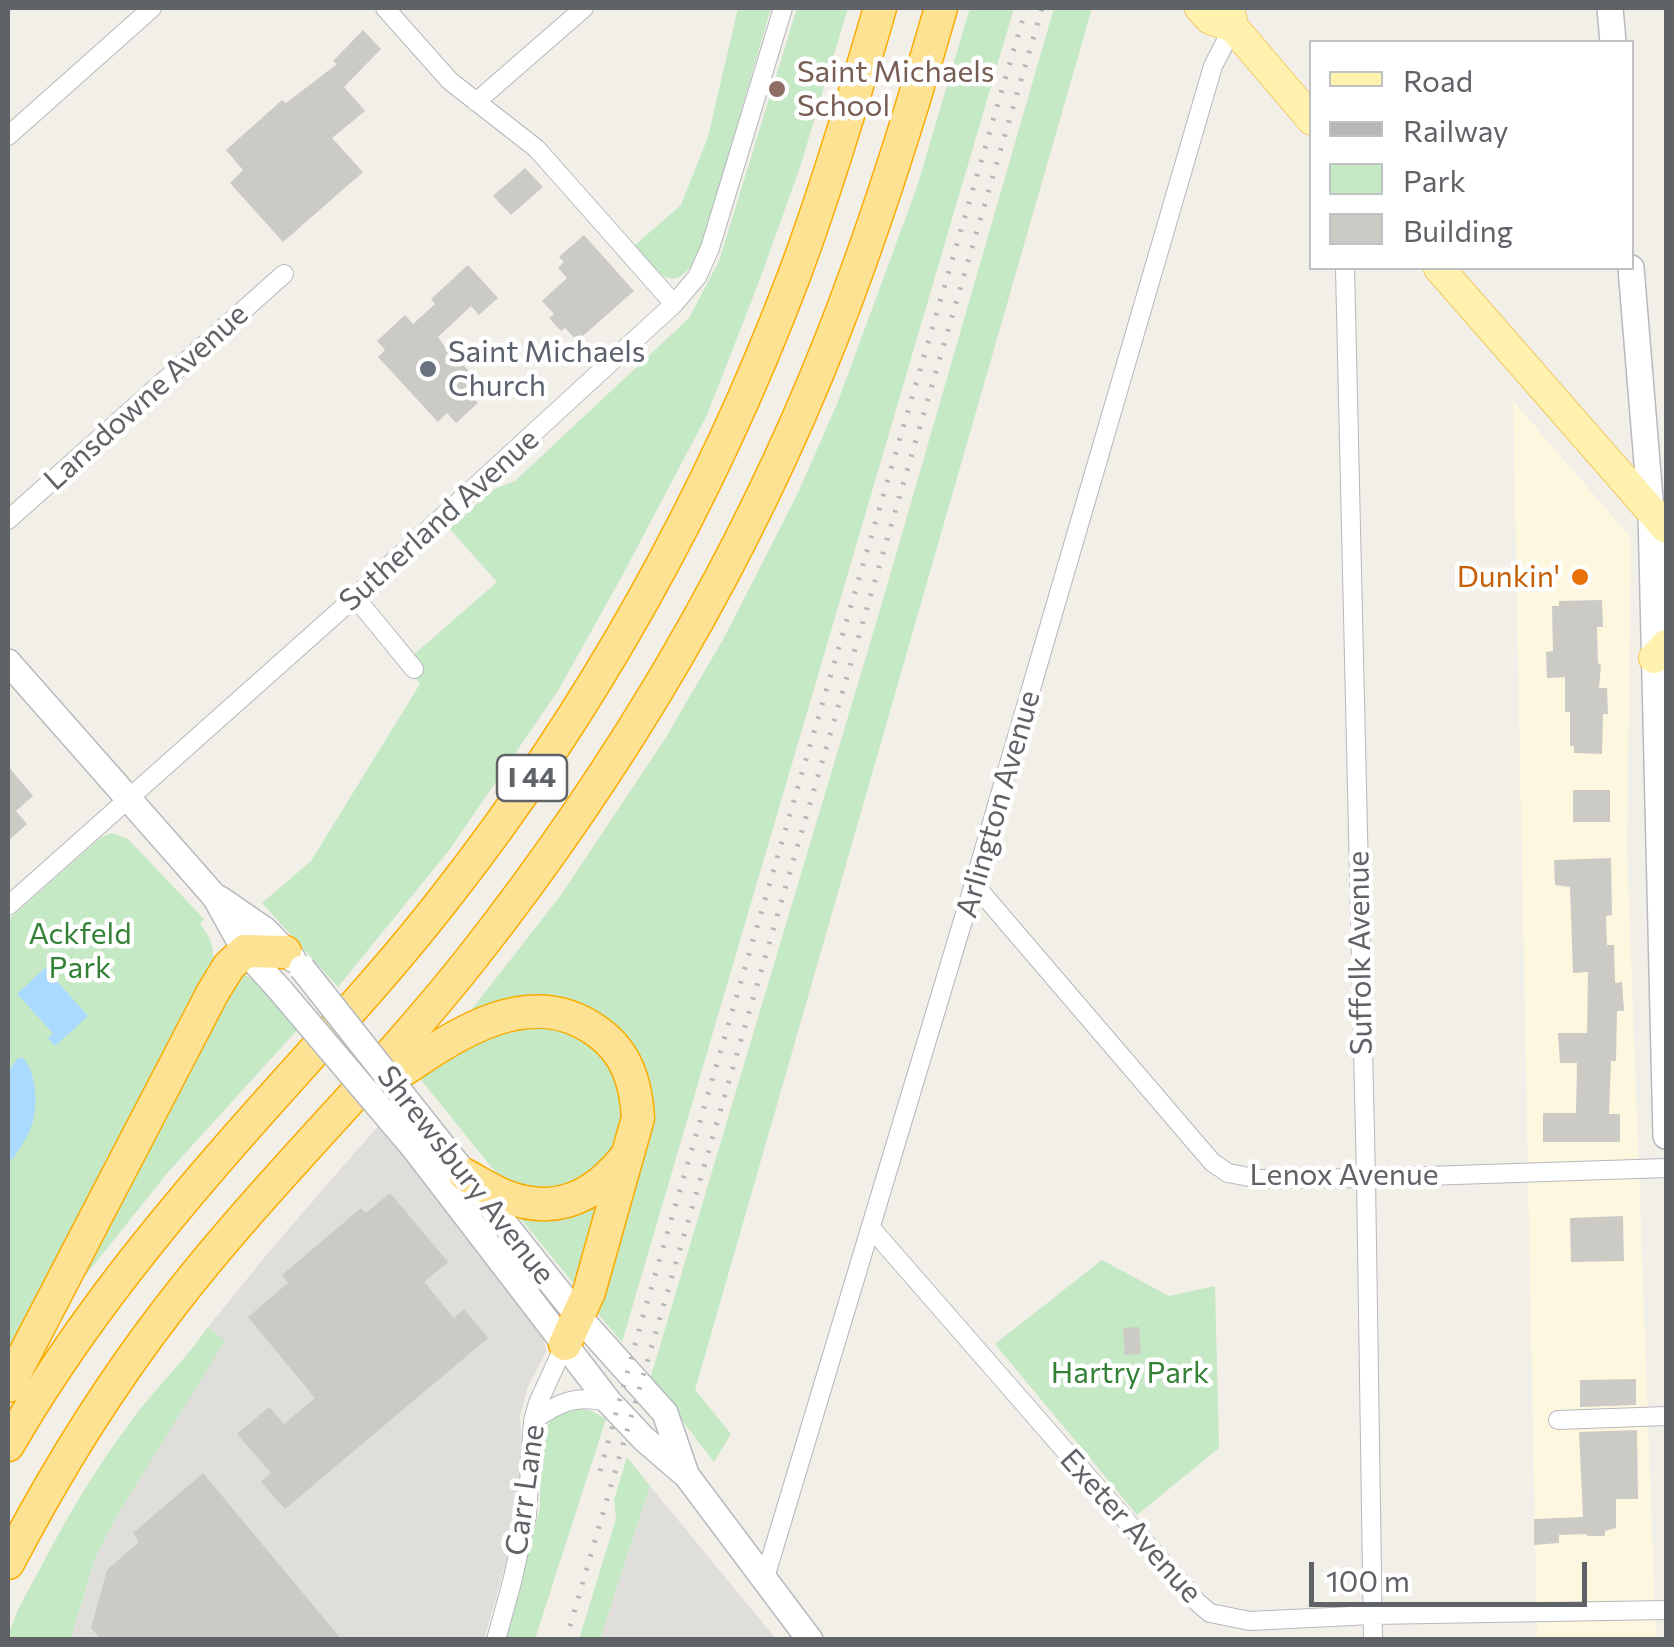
<!DOCTYPE html>
<html>
<head>
<meta charset="utf-8">
<style>
  body { margin:0 }
  #map { position:relative; width:1674px; height:1647px; overflow:hidden; background:#f1efe8; font-family:Commissioner,sans-serif }
  canvas { display:block }
  .frame { position:absolute; inset:0; border:10px solid #5f6368; pointer-events:none }
  .legend { position:absolute; left:1309px; top:40px; width:325px; height:230px; box-sizing:border-box; background:#fff; border:2px solid #bfc1c3; margin:0; padding:12px 18px; list-style:none; font-size:30px; color:#5f6368 }
  .legend li { display:flex; align-items:center; gap:20px; height:50px }
  .legend b { width:50px; border:2px solid #bfc1c3 }
  .scale { position:absolute; left:1309px; top:1562px; width:278px; height:45px; box-sizing:border-box; border:5px solid #5f6368; border-top:0; padding-left:12px; font-size:30px; line-height:35px; white-space:nowrap; color:#5f6368; -webkit-text-stroke:8px #fff; paint-order:stroke }
</style>
</head>
<body>
<div id="map">
<canvas width="1674" height="1647"></canvas>
<div class="frame"></div>
<ul class="legend">
<li><b style="height:12px;background:#fff2af"></b>Road</li>
<li><b style="height:12px;background:#b6b7b8"></b>Railway</li>
<li><b style="height:28px;background:#c5e8c5"></b>Park</li>
<li><b style="height:28px;background:#cccac5"></b>Building</li>
</ul>
<div class="scale">100 m</div>
</div>
<script>
const context = document.querySelector('canvas').getContext('2d');
context.lineJoin = 'round';
function paint(path, color) { context.fillStyle = color; context.fill(path, 'evenodd'); }
function strokePath(path, color, width, dash) { context.strokeStyle = color; context.lineWidth = width; context.lineCap = dash ? 'butt' : 'round'; context.setLineDash(dash || []); context.stroke(path); }
function write(font, color, halo, rows, align = 'center') {
  context.font = font + ' Commissioner,sans-serif'; context.lineWidth = 9; context.setLineDash([]); context.textBaseline = 'middle'; context.strokeStyle = halo; context.fillStyle = color; for (const [text, x, y, turn = 0] of rows) {
    context.save(); context.translate(x, y); context.rotate((+turn || 0) * Math.PI / 180); context.textAlign = isNaN(turn) ? turn : align; if (halo) context.strokeText(text, 0, 0); context.fillText(text, 0, 0); context.restore();
  }
}
const commercial = new Path2D(`
  M 1513,401 L 1627,533 L 1631,542 L 1627,848 L 1656,1639 L 1537,1639 Z`);
const industrial = new Path2D(`
  M 378,1126 L 448,1209 L 544,1336 L 546,1352 L 528,1386 L 520,1416 L 522,1453 L 519,1518 L 484,1639 L 71,1640 L 95,1559 L 118,1514 L 224,1341 L 208,1327 L 273,1247 Z
  M 650,1486 L 776,1639 L 600,1639 Z`);
const green = new Path2D(`
  M 738,8 L 771,8 L 703,242 C 698,251 694,265 686,272 C 665,292 646,260 635,245 L 681,205 L 708,137 Z
  M 797,8 L 848,8 L 800,167 L 760,279 L 707,415 L 622,576 L 559,689 L 450,849 L 338,987 L 262,903 L 311,861 L 420,684 L 403,664 L 497,582 L 449,528 L 494,489 L 515,481 L 689,318 L 719,261 Z
  M 970,8 L 1014,8 L 622,1342 L 592,1307 L 646,1127 L 629,1046 L 472,1009 L 561,895 L 665,739 L 725,636 L 797,495 L 837,404 L 917,187 Z
  M 1054,8 L 1092,8 L 695,1390 L 731,1434 L 714,1462 L 650,1379 L 882,603 Z
  M 112,833 L 128,839 L 204,919 L 200,924 C 214,942 214,950 213,972 L 8,1368 L 8,920 L 100,838 Z
  M 243,974 C 266,985 282,1010 298,1029 L 169,1171 L 77,1286 L 222,994 Z
  M 512,1025 L 563,1026 L 611,1061 L 627,1111 L 620,1139 L 590,1181 L 537,1196 L 501,1179 L 418,1076 L 450,1048 Z
  M 599,1197 L 579,1290 L 511,1207 Z
  M 1102,1260 L 1169,1296 L 1215,1286 L 1219,1448 L 1137,1515 L 995,1344 Z
  M 208,1327 L 225,1341 L 118,1514 L 95,1558 L 71,1639 L 8,1639 C 13,1615 28,1591 40,1569 C 67,1516 98,1465 134,1417 C 158,1386 186,1359 208,1327 Z
  M 579,1409 L 592,1411 L 606,1419 L 535,1639 L 503,1640 L 540,1508 L 541,1441 L 544,1430 L 554,1417 Z
  M 627,1457 L 650,1486 L 600,1639 L 579,1639 L 616,1519 L 614,1500 Z`);
const water = new Path2D(`
  M 45,968 L 88,1016 L 55,1046 L 48,1038 L 53,1033 L 17,994 Z
  M 22,1057 C 36,1070 38,1103 33,1121 C 30,1134 20,1147 13,1159 L 8,1158 L 8,1072 L 17,1059 Z`);
const building = new Path2D(`
  M 363,30 L 381,49 L 344,87 L 365,111 L 332,138 L 363,172 L 283,242 L 230,183 L 243,170 L 226,150 L 282,100 L 286,103 L 337,64 L 333,61 Z
  M 525,168 L 543,187 L 511,215 L 493,196 Z
  M 584,235 L 634,291 L 577,341 L 565,328 L 561,331 L 549,318 L 554,314 L 542,301 L 567,278 L 558,268 L 564,262 L 559,257 Z
  M 468,265 L 498,298 L 479,315 L 471,306 L 438,337 L 459,366 L 463,365 L 469,371 L 468,376 L 476,385 L 468,392 L 478,403 L 456,423 L 447,413 L 438,422 L 378,357 L 385,350 L 377,341 L 405,315 L 413,324 L 435,304 L 431,299 Z
  M 1602,600 L 1603,627 L 1597,627 L 1598,663 L 1601,665 L 1599,688 L 1607,688 L 1608,714 L 1603,714 L 1602,754 L 1574,753 L 1574,746 L 1570,746 L 1570,712 L 1565,712 L 1565,677 L 1547,678 L 1546,652 L 1553,651 L 1552,606 L 1559,606 L 1559,601 Z
  M 8,766 L 33,796 L 16,811 L 27,824 L 8,841 Z
  M 1573,790 L 1610,790 L 1610,822 L 1573,822 Z
  M 1611,858 L 1612,915 L 1606,916 L 1607,945 L 1614,945 L 1615,983 L 1622,982 L 1624,1011 L 1617,1011 L 1616,1061 L 1611,1061 L 1609,1114 L 1620,1114 L 1620,1142 L 1543,1142 L 1543,1113 L 1576,1113 L 1577,1063 L 1560,1063 L 1558,1033 L 1587,1033 L 1588,972 L 1573,973 L 1570,887 L 1555,885 L 1554,860 Z
  M 390,1193 L 448,1262 L 424,1282 L 454,1318 L 464,1309 L 488,1338 L 285,1509 L 261,1482 L 271,1473 L 237,1434 L 269,1407 L 284,1424 L 315,1398 L 248,1317 L 288,1283 L 282,1275 L 361,1208 L 366,1213 Z
  M 1623,1216 L 1624,1261 L 1571,1262 L 1570,1218 Z
  M 1139,1327 L 1141,1354 L 1125,1355 L 1123,1328 Z
  M 1636,1379 L 1636,1405 L 1580,1407 L 1580,1380 Z
  M 1637,1430 L 1638,1499 L 1616,1499 L 1616,1528 L 1605,1531 L 1605,1536 L 1587,1536 L 1586,1534 L 1559,1535 L 1559,1543 L 1534,1545 L 1534,1519 L 1583,1517 L 1579,1432 Z
  M 203,1473 L 342,1640 L 102,1640 L 91,1628 L 107,1570 L 139,1542 L 133,1533 Z`);
const street = new Path2D(`
  M 385,8 L 450,81 L 537,149 L 674,304
  M 476,102 L 584,8
  M 8,136 L 152,8
  M 1345,268 L 1366,1178 L 1373,1640
  M 8,520 L 284,274
  M 355,597 L 414,669
  M 974,884 L 1212,1162 L 1228,1173 L 1259,1179 L 1366,1178 L 1666,1168
  M 8,906 L 355,597 L 674,304 L 697,277 L 710,248 L 783,8
  M 871,1228 L 1197,1602 L 1210,1613 L 1250,1621 L 1372,1615 L 1666,1610
  M 1558,1420 L 1666,1416
  M 533,1421 C 560,1401 576,1395 609,1402
  M 764,1581 L 974,884 L 1213,66 L 1233,27
  M 496,1640 L 512,1582 L 527,1515 L 533,1421 L 538,1403 L 565,1344`);
const secondary = new Path2D(`
  M 1610,8 L 1613,42
  M 1631,268 L 1651,511 L 1666,1136
  M 8,662 L 215,897 L 245,951 L 281,991
  M 220,899 L 265,930 L 293,959
  M 430,1130 L 578,1316 L 665,1413 L 685,1471
  M 414,1148 L 609,1402 L 644,1439 L 687,1476 L 810,1640`);
const primary = new Path2D(`
  M 1200,8 L 1210,19 L 1233,27
  M 1229,8 L 1233,27 L 1312,120
  M 1439,268 L 1666,528
  M 1654,658 L 1666,645`);
const highway = new Path2D(`
  M 383,1084 C 444,1043 525,978 598,1032 C 627,1053 636,1083 638,1118 L 589,1292 L 565,1344
  M 465,1175 C 478,1182 492,1191 507,1197 C 556,1215 594,1197 625,1158
  M 8,1386 L 213,992 L 229,966 L 245,951 L 285,952
  M 8,1445 C 68,1341 142,1247 220,1157 C 295,1070 374,989 444,899 C 591,712 710,498 794,276 C 827,188 854,98 880,8
  M 8,1563 C 55,1473 108,1387 170,1307 C 264,1185 376,1079 471,959 C 619,771 743,562 831,340 C 874,231 909,120 941,8`);
const rail = new Path2D(`
  M 600,1471 L 641,1323 L 1026,8
  M 566,1640 L 1042,8`);
const secondaryBridge = new Path2D(`
  M 302,968 L 430,1130
  M 281,991 L 414,1148`);
const markers = [
  [777,89,10,"#8d6e63"],
  [428,369,10,"#6b7280"],
  [1580,577,10,"#e8710a"]
];
const shields = [
  [532,778,70]
];
const shieldNames = [
  ["I 44",532,778]
];
const educationNames = [
  ["Saint Michaels",797,72],
  ["School",797,106]
];
const worshipNames = [
  ["Saint Michaels",448,352],
  ["Church",448,386]
];
const streetNames = [
  ["Lansdowne Avenue",146,397,-42],
  ["Sutherland Avenue",439,520,-42],
  ["Arlington Avenue",998,804,-74],
  ["Suffolk Avenue",1360,953,-91],
  ["Shrewsbury Avenue",466,1175,52],
  ["Lenox Avenue",1344,1175],
  ["Carr Lane",525,1490,-82],
  ["Exeter Avenue",1131,1526,48]
];
const foodNames = [
  ["Dunkin'",1560,577]
];
const parkNames = [
  ["Ackfeld",80,934],
  ["Park",80,968],
  ["Hartry Park",1130,1373]
];
paint(commercial, '#fef7e0');
paint(industrial, '#e0deda');
paint(green, '#c5e8c5');
paint(water, '#aadaff');
paint(building, '#cccac5');
strokePath(street, '#b5b8bc', 20);
strokePath(secondary, '#b6babf', 28);
strokePath(primary, '#f2c960', 32);
strokePath(highway, '#f9ab00', 35);
strokePath(street, '#fff', 18);
strokePath(secondary, '#fff', 25);
strokePath(primary, '#fff2af', 30);
strokePath(highway, '#fde293', 32);
strokePath(rail, '#b6b7b8', 5, [2.5, 12]);
strokePath(secondaryBridge, '#b6babf', 28, []);
strokePath(secondaryBridge, '#fff', 25);
for (const [x, y, r, color] of markers) { const dot = new Path2D(); dot.arc(x, y, r, 0, 2 * Math.PI); context.fillStyle = color; context.fill(dot); strokePath(dot, '#fff', 4); }
for (const [x, y, w] of shields) { const box = new Path2D(); box.roundRect(x - w / 2, y - 23, w, 46, 8); context.fillStyle = '#fff'; context.fill(box); strokePath(box, '#5f6368', 2.5); }
write('bold 28px', '#5f6368', null, shieldNames);
write('30px', '#785e54', '#fff', educationNames, 'left');
write('30px', '#5b616d', '#fff', worshipNames, 'left');
write('30px', '#5f6368', '#fff', streetNames);
write('30px', '#c56008', '#fff', foodNames, 'right');
write('30px', '#348238', '#fff', parkNames);
</script>
</body>
</html>
